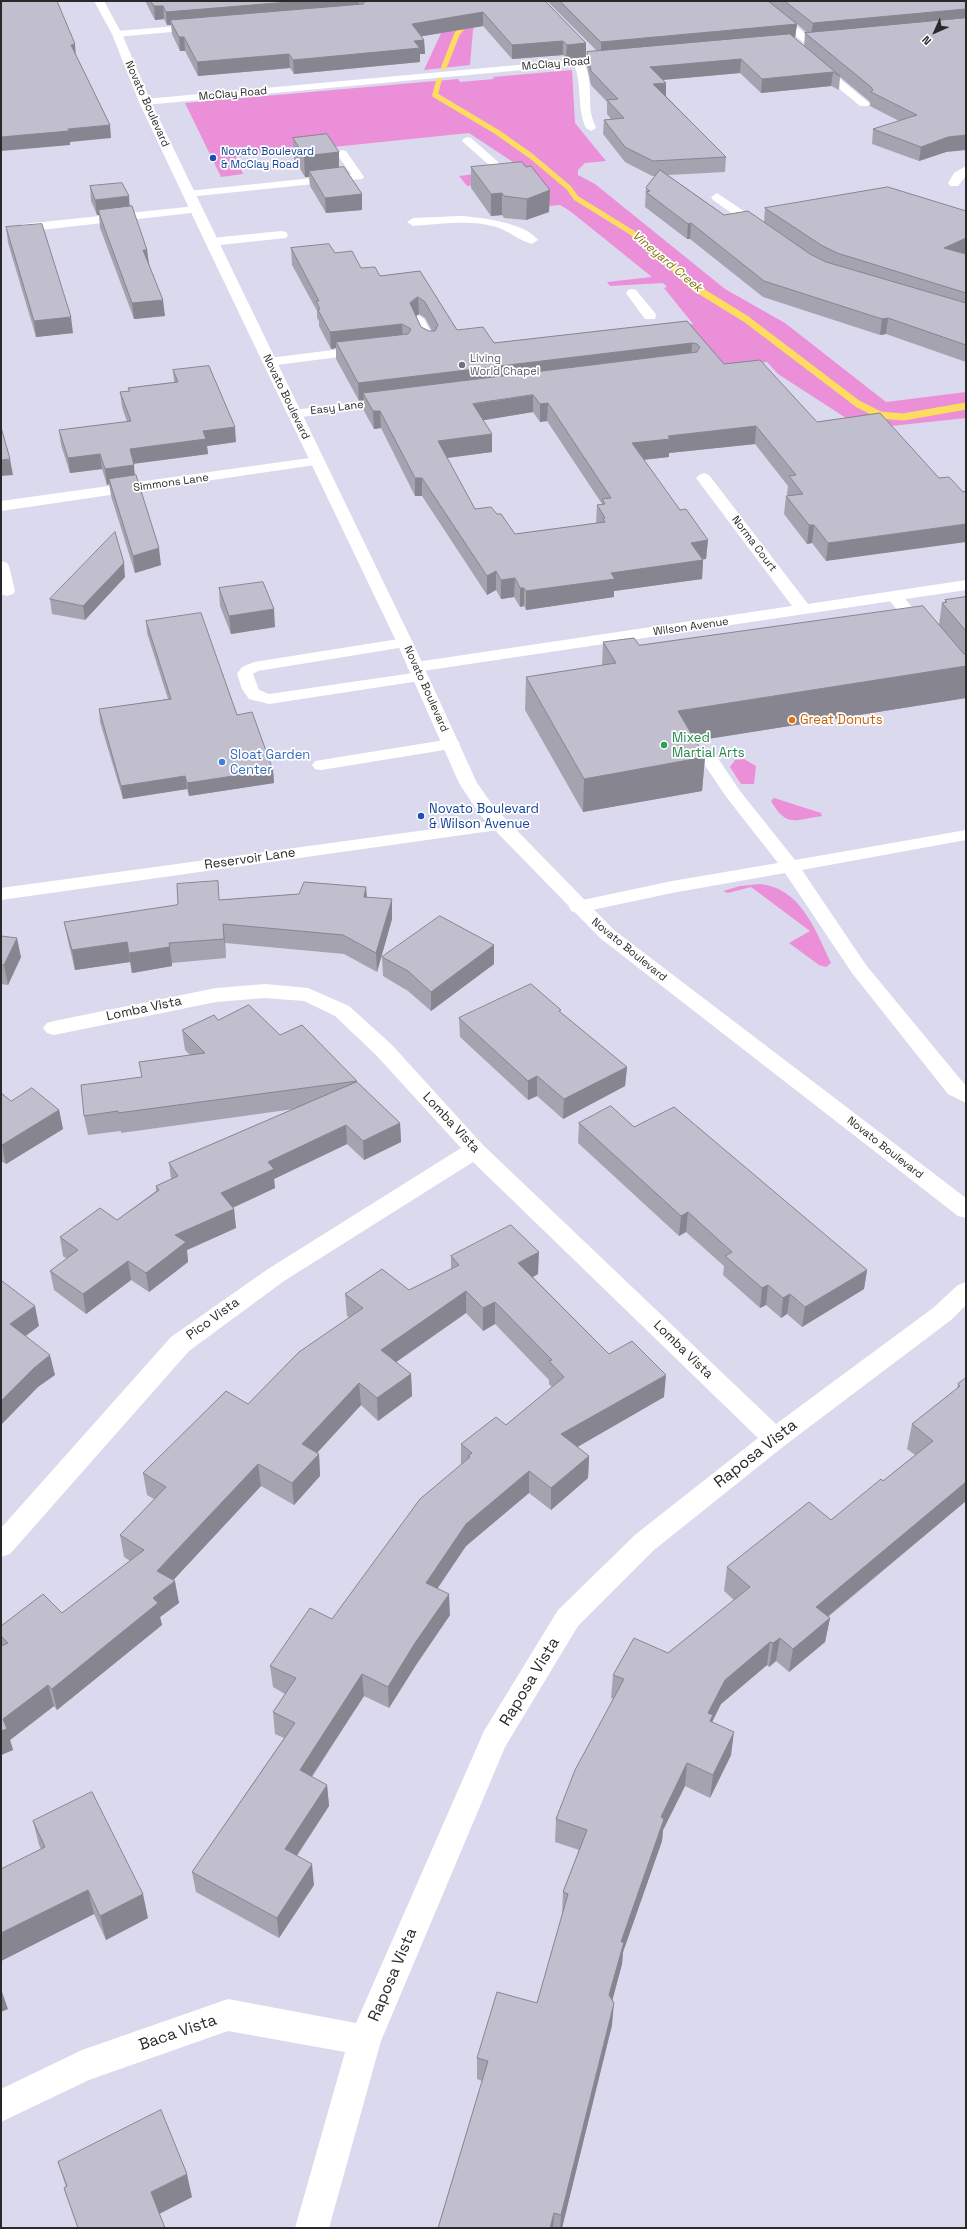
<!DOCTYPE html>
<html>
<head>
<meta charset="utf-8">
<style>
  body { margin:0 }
  #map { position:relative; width:967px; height:2229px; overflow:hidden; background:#dbd9ed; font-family:"Space Grotesk",sans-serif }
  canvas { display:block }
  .frame { position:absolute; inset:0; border:2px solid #292929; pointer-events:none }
  .north { position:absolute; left:915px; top:12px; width:40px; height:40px; -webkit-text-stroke:3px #fff; paint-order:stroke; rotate:225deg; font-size:11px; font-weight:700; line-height:16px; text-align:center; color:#292929 }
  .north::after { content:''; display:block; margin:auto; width:14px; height:18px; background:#292929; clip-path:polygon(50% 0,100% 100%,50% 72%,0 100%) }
</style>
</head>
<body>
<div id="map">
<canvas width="967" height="2229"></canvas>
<div class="frame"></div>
<div class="north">N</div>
</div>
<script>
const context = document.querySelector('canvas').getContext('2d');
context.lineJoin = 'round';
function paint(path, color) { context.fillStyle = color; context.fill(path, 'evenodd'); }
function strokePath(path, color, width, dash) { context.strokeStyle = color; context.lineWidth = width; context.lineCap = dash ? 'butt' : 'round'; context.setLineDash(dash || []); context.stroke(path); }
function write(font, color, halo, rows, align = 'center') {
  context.font = font + ' "Space Grotesk",sans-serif'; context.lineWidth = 3.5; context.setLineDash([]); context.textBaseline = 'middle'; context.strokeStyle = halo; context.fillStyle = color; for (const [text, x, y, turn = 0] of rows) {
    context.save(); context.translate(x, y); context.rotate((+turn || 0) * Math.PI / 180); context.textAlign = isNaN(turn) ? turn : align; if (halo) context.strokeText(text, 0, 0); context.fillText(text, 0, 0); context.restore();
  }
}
const green = new Path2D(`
  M 456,1 L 484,1 L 473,30 L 470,65 L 424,70 Z
  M 572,70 L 575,123 L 606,161 L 585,163 L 578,170 L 578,175 L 595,184 L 725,289 L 785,323 L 886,402 L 966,392 L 966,418 L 863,429 L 778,374 L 767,362 L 714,369 L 683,325 L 693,324 L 664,288 L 667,287 L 663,283 L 610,286 L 607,282 L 652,277 L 570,211 L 560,205 L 550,206 L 538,192 L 504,181 L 467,186 L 459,176 L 522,168 L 469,133 L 236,157 L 243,174 L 221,177 L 185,103 L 458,79 L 460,82 L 494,79 L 493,77 Z
  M 744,759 L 756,766 L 754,784 L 741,784 L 730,767 L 735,760 Z
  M 774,798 L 821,813 L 822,816 C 794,820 787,828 771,801 Z
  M 760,884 C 801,888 815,930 831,963 L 826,967 L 819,965 L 789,943 L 810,931 L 751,887 L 728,893 L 723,891 L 740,886 Z`);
const streamFar1 = new Path2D(`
  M 444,67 L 457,34 L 461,29 L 462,18 L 470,1
  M 439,80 L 435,95 L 497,132 L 531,156 L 569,188 L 576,198 L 631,232 L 662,257`);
const stream = new Path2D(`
  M 661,256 L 694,287 L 746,319 L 858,404 L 880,415 L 903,417 L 966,406`);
const service = new Path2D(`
  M 578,59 C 593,63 589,101 591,113 C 592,118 594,123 596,128 L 591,131 L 586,128 C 576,107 583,83 573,62 Z
  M 467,137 L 471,138 L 497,161 L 499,163 L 497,165 L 489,165 L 463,142 L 462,140 Z
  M 342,150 L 346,151 L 364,177 L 362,179 L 188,197 L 182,194 L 188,191 L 351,174 L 336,153 Z
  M 196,206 L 202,210 L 200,212 L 23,232 L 17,228 L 23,224 Z
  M 460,216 C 480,217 526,223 538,240 L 532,244 C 520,241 510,232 499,228 C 472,219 441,224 413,226 L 407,222 L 413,218 Z
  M 282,231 L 286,232 L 288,235 L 286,238 L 211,246 L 205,242 L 211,238 Z
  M 632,289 L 636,290 L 655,313 L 656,316 L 655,319 L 645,319 L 628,296 L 626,293 L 628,290 Z
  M 418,315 L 424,319 L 437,343 L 435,346 L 430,347 L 423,343 L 412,319 Z
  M 365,346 L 370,347 L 372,350 L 370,353 L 269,366 L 262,362 L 269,358 Z
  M 895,592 L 901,594 L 929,628 L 931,631 L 929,634 L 917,634 L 889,600 L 887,597 L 889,594 Z
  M 405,638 L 411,640 L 413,643 L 411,646 L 258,671 L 253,674 L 259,690 L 269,694 L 420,672 L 426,674 L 428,677 L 426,680 L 269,704 L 249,699 L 242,689 L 237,674 L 242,667 L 254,662 Z
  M 451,739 L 457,740 L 460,744 L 457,748 L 321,770 L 315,769 L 312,765 L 315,761 L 321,760 Z
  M 709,753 L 715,754 L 740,791 L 795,860 L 966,830 L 966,840 L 802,870 L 866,965 L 966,1086 L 966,1103 L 948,1094 L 852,973 L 785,873 L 672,893 L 578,913 L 571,911 L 569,907 L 571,903 L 578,901 L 672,881 L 778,863 L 727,798 L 700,758 L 703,754 Z
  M 499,820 L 505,821 L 508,825 L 505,829 L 1,900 L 1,888 Z`);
const minor = new Path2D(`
  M 754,1 L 765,1 L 812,39 L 812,43 L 804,43 Z
  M 200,24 L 204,25 L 204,29 L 117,37 L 112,34 L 117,31 Z
  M 616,56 L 620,57 L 620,61 L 145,105 L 139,102 L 145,99 Z
  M 816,61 L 820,62 L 868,102 L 870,104 L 868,106 L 860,106 L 812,66 L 811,64 L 812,62 Z
  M 966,166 L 966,176 L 958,186 L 950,186 L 948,183 L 954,173 Z
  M 717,193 L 766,226 L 768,229 L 766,232 L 758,232 L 713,200 L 711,197 Z
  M 394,397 L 401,401 L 399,404 L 294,418 L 287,414 L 294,410 Z
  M 704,473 L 709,475 L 808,604 L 966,580 L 966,590 L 416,672 L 410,671 L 407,667 L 410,663 L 416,662 L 792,606 L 696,478 L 699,475 Z
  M 1,561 L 7,563 L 9,566 L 15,591 L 13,594 L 7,596 L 1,594 Z
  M 265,984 L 308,988 L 349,1006 L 392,1045 L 483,1145 L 776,1424 L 933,1308 L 958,1285 L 966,1282 L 966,1305 L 951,1320 L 784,1446 L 654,1550 L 578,1626 L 505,1747 L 381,2041 L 329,2228 L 295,2228 L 345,2052 L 228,2031 L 89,2080 L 1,2122 L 1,2089 L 82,2050 L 228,1999 L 356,2023 L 484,1731 L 558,1610 L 636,1534 L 758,1438 L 473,1162 L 284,1281 L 189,1351 L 10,1554 L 1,1557 L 1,1528 L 171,1337 L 268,1269 L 461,1148 L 376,1055 L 335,1016 L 304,1001 L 265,998 L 216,1002 L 54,1035 L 47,1033 L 43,1028 L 47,1023 L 54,1021 L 216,988 Z`);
const tertiary = new Path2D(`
  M 317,457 L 322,458 L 324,461 L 322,464 L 1,511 L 1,501 Z`);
const secondary = new Path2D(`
  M 94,1 L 104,1 L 122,34 L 151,102 L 413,643 L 477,783 L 494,807 L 614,930 L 966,1198 L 966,1218 L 958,1216 L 600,938 L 480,815 L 459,783 L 397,643 L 205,242 L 139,102 L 112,34 Z`);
const wall = new Path2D(`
  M 145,1 L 545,1 L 586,43 L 586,57 L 566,59 L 563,55 L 512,59 L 483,26 L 421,36 L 424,40 L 425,54 L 420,54 L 420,62 L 294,74 L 290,68 L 198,76 L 185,51 L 180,51 L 172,34 L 171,25 L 167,25 L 164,19 L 155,20 Z
  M 547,1 L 966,1 L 946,152 L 919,161 L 872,144 L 873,129 L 899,121 L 870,106 L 870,102 L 869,101 L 840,77 L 839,90 L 831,86 L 761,93 L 740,73 L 663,80 L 666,96 L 726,157 L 725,172 L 668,175 L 724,215 L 764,222 L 765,208 L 966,254 L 966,362 L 886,334 L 880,335 L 763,297 L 690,239 L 687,239 L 645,207 L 646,188 L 655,176 L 652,176 L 625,162 L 603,134 L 604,120 L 611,119 L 607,114 L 607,102 L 591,85 L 587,66 L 587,52 L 597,51 ZM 797,24 L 806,32 L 805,33 L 804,46 L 794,38 L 795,38 Z
  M 293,138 L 339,152 L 339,168 L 362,194 L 362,210 L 326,213 L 310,186 L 309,177 L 305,177 L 294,159 Z
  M 471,167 L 526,167 L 550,190 L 549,212 L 526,220 L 504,218 L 502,215 L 491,216 L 471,188 Z
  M 90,186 L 130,206 L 147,250 L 149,264 L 165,316 L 134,319 L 100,228 L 99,215 L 97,215 L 91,201 Z
  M 6,227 L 73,333 L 36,337 L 8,243 Z
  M 291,248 L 335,253 L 361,268 L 380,276 L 420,271 L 457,330 L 494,343 L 687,321 L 724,364 L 817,422 L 880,413 L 826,561 L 812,543 L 807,544 L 784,514 L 786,496 L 788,496 L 787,494 L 788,486 L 755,444 L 669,453 L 669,457 L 643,460 L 680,510 L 708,540 L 706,559 L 702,559 L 703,560 L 702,579 L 614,591 L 614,597 L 526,610 L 524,606 L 520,607 L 514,597 L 501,599 L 496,590 L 487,595 L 422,496 L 415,496 L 381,428 L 374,429 L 364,411 L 364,400 L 359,401 L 336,359 L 336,348 L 331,349 L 319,326 L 319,321 L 317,318 L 317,311 L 292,265 ZM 419,314 L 425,318 L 432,331 L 429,331 L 421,327 L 416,316 ZM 533,412 L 540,422 L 547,421 L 602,504 L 597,505 L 596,523 L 515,534 L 497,514 L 475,509 L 447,458 L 492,452 L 492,434 L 483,420 Z
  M 173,370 L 236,442 L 207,446 L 208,454 L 133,464 L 135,475 L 161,565 L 135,573 L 111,496 L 109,484 L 107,485 L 102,469 L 70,473 L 61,445 L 59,430 L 127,422 L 122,407 L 120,392 L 129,391 L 128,388 L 174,382 Z
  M 125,577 L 85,620 L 52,614 L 50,599 Z
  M 219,588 L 275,627 L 231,634 L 220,606 Z
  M 966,597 L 966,698 L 695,741 L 705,757 L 702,791 L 583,812 L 525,710 L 526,677 L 602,665 L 603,642 L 639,645 L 939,624 L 942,603 L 945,603 L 945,600 Z
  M 146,621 L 237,715 L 273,770 L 274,783 L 189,796 L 187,789 L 123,799 L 100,722 L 99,709 L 168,699 L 147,633 Z
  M 366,887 L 367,897 L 392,919 L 377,972 L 344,954 L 225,943 L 226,958 L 172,963 L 172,966 L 132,973 L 130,962 L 75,970 L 68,941 L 64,922 L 220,900 L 299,894 Z
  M 1,936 L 21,957 L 8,985 L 1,984 Z
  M 494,945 L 494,964 L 431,1011 L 408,991 L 383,976 L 382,957 Z
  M 561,1013 L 627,1067 L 625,1086 L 563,1119 L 537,1096 L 528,1100 L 460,1037 L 459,1018 Z
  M 218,1020 L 280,1035 L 357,1081 L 357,1082 L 400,1123 L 401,1142 L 364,1160 L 347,1144 L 274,1179 L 275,1188 L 233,1208 L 234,1209 L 236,1228 L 187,1250 L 188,1262 L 149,1292 L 131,1280 L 86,1314 L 54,1290 L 50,1271 L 67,1259 L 63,1256 L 60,1237 L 117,1220 L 156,1191 L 156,1186 L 171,1179 L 169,1163 L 294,1109 L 121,1133 L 121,1131 L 88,1135 L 84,1116 L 142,1077 L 139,1062 L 190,1055 L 185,1050 L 182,1030 Z
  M 1,1093 L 11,1101 L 59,1110 L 63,1129 L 6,1164 L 1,1161 Z
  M 579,1123 L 634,1127 L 867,1270 L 864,1289 L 802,1327 L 787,1314 L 781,1318 L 766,1305 L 760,1308 L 723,1275 L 724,1266 L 686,1232 L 679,1236 L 578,1143 Z
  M 451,1256 L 538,1274 L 533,1277 L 609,1354 L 664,1397 L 577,1447 L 589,1456 L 588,1478 L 551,1510 L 529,1493 L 466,1546 L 438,1588 L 450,1615 L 416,1665 L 389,1708 L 364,1696 L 312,1777 L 327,1785 L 329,1806 L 297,1856 L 314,1885 L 279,1938 L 196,1892 L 192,1872 L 284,1738 L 275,1734 L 273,1712 L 285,1694 L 273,1687 L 270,1666 L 332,1619 L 461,1465 L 461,1444 L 506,1425 L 552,1387 L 549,1384 L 549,1380 L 495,1324 L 483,1331 L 466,1313 L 396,1362 L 411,1374 L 412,1396 L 378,1421 L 361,1405 L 317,1453 L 319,1454 L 320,1476 L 294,1505 L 261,1486 L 173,1580 L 179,1603 L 160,1617 L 162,1625 L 57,1710 L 54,1706 L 10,1740 L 13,1750 L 1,1755 L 1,1626 L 62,1613 L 130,1561 L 124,1557 L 120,1535 L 154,1499 L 147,1495 L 143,1473 L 248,1404 L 349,1317 L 347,1316 L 345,1294 L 409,1290 L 451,1269 Z
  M 966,1378 L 966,1501 L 828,1617 L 830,1618 L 825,1642 L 789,1672 L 776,1661 L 769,1667 L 767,1665 L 721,1704 L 712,1722 L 731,1755 L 710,1798 L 685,1786 L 663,1830 L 662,1841 L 623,1952 L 622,1964 L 612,2000 L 612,2025 L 562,2228 L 438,2228 L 482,2081 L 477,2079 L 477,2058 L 537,2003 L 562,1915 L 562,1914 L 563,1892 L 579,1850 L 555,1842 L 556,1819 L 614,1699 L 611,1698 L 613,1675 L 668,1653 L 734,1600 L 724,1591 L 727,1567 L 831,1520 L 883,1481 L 915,1455 L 907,1449 L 912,1424 L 957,1389 L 958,1384 Z
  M 33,1821 L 148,1918 L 106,1940 L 94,1914 L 1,1961 L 1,1869 L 41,1849 L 39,1845 Z
  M 58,2162 L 192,2197 L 159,2214 L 165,2228 L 78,2228 L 64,2188 L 66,2187 Z`);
const shadedWall = new Path2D(`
  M 301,1 L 359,1 L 359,10 L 170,20 L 171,25 L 167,25 L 166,12 Z
  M 154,6 L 163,6 L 164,19 L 155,20 Z
  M 966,9 L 966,23 L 811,36 L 813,23 Z
  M 483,12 L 483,26 L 412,38 L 412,24 Z
  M 797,24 L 795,38 L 601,55 L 601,42 Z
  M 179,37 L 184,37 L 185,51 L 180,51 Z
  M 424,40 L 425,54 L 420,54 L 420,62 L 294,74 L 293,60 L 414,41 Z
  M 563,41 L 563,55 L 512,59 L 512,45 Z
  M 586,43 L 586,57 L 566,59 L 567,45 Z
  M 75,44 L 76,57 L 71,45 Z
  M 289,54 L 290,68 L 198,76 L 197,62 Z
  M 741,59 L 740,73 L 650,81 L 650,67 Z
  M 833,72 L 831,86 L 761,93 L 762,79 Z
  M 666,83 L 666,97 L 653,84 Z
  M 110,125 L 111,138 L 70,142 L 70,145 L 1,151 L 1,137 L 68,129 Z
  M 966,135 L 966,150 L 946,152 L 919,161 L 921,147 L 948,137 Z
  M 339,152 L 339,174 L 309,171 L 309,177 L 305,177 L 304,156 Z
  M 550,190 L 549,212 L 526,220 L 527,199 Z
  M 502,193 L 502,215 L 491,216 L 491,194 Z
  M 362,194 L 362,210 L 326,213 L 325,198 Z
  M 129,196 L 130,211 L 97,215 L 95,200 Z
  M 691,223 L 690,239 L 687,239 L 688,224 Z
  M 966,238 L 966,252 L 942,264 L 944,248 Z
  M 143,250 L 147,250 L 149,265 Z
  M 418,297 L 419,314 L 411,320 L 410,303 Z
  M 163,300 L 165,316 L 134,319 L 132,303 Z
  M 71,317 L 73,333 L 36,337 L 34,321 Z
  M 888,318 L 886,334 L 880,335 L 882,319 Z
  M 402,324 L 403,341 L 336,342 L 336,348 L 331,349 L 330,332 Z
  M 692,343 L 691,360 L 363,393 L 364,400 L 359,401 L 358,383 Z
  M 533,395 L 533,412 L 473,422 L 473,404 Z
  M 548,403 L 547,421 L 540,422 L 540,404 Z
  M 373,411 L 380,411 L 381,428 L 374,429 Z
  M 756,426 L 755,444 L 669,453 L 669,457 L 631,461 L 632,443 L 668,436 Z
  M 235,427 L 236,442 L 207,446 L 208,454 L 131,464 L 130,449 L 203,431 Z
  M 492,434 L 492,452 L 438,459 L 438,441 Z
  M 100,454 L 102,469 L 70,473 L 68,458 Z
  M 10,459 L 13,475 L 1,476 L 1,460 Z
  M 134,465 L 135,481 L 109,479 L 109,484 L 107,485 L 105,469 Z
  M 415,478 L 422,478 L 422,496 L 415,496 Z
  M 966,524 L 966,542 L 826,561 L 828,543 Z
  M 809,525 L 814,525 L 812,543 L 807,544 Z
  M 708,540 L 706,559 L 689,561 L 691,543 Z
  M 159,548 L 161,565 L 135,573 L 133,556 Z
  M 703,560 L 702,579 L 614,591 L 614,597 L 526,610 L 526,591 L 611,573 Z
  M 124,563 L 125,577 L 85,620 L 83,606 Z
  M 496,571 L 496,590 L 487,595 L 487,576 Z
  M 515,578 L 514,597 L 501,599 L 501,580 Z
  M 520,588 L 524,588 L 524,606 L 520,607 Z
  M 274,609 L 275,627 L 231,634 L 229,616 Z
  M 966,666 L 966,698 L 676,744 L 678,711 Z
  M 705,757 L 702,791 L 583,812 L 584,779 Z
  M 273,770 L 274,783 L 189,796 L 187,783 Z
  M 185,776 L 187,789 L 123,799 L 121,786 Z
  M 366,887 L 367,907 L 364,897 Z
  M 392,899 L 392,919 L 377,972 L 376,953 Z
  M 223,924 L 225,943 L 226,958 L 224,939 Z
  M 17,938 L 21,957 L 8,985 L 4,965 Z
  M 127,942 L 130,962 L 75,970 L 72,950 Z
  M 494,945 L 494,964 L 431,1011 L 431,992 Z
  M 170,947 L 172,966 L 132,973 L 129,953 Z
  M 627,1067 L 625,1086 L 563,1119 L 564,1099 Z
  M 537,1076 L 537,1096 L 528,1100 L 528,1081 Z
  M 59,1110 L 63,1129 L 6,1164 L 2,1145 Z
  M 400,1123 L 401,1142 L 364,1160 L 363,1141 Z
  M 346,1125 L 347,1144 L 274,1179 L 275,1188 L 223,1212 L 221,1193 L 268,1162 Z
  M 234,1209 L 236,1228 L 187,1250 L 188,1262 L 149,1292 L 146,1273 L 175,1235 Z
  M 688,1212 L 686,1232 L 679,1236 L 681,1216 Z
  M 539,1252 L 538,1274 L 518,1285 L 518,1263 Z
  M 128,1261 L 131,1280 L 86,1314 L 83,1294 Z
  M 867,1270 L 864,1289 L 802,1327 L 805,1307 Z
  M 768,1285 L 766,1305 L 760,1308 L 762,1288 Z
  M 466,1291 L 466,1313 L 382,1372 L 381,1350 Z
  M 790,1294 L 787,1314 L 781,1318 L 783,1298 Z
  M 495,1302 L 495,1324 L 483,1331 L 483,1308 Z
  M 35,1306 L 39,1326 L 15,1344 L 10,1324 Z
  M 50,1355 L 55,1375 L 38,1387 L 1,1425 L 1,1401 L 34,1368 Z
  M 411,1374 L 412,1396 L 378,1421 L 377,1398 Z
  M 666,1375 L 664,1397 L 560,1457 L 561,1434 Z
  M 359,1383 L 361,1405 L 304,1467 L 302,1444 Z
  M 319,1454 L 320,1476 L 294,1505 L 292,1483 Z
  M 589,1456 L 588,1478 L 551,1510 L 551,1488 Z
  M 258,1464 L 261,1486 L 166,1588 L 175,1581 L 179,1603 L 160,1617 L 162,1625 L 57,1710 L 52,1689 L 153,1598 L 157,1571 Z
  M 529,1471 L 529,1493 L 466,1546 L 426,1605 L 426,1583 L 466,1524 Z
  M 966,1482 L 966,1501 L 811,1630 L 816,1607 Z
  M 449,1594 L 450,1615 L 416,1665 L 389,1708 L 388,1687 L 415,1643 Z
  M 830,1618 L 825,1642 L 789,1672 L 793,1649 Z
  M 780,1638 L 776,1661 L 769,1667 L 773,1643 Z
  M 770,1642 L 767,1665 L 721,1704 L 712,1722 L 710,1738 L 708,1713 L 725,1680 Z
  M 362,1674 L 364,1696 L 302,1791 L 300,1770 Z
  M 48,1685 L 54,1706 L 10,1740 L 13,1750 L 1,1755 L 1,1731 L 3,1719 Z
  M 734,1732 L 731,1755 L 710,1798 L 713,1775 Z
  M 687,1763 L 685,1786 L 663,1830 L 662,1841 L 623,1952 L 622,1964 L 608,2017 L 609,1995 L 621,1942 L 661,1817 Z
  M 327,1785 L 329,1806 L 287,1870 L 285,1849 Z
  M 312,1864 L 314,1885 L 279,1938 L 277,1918 Z
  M 88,1890 L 94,1914 L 1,1961 L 1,1933 Z
  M 143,1894 L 148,1918 L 106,1940 L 100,1916 Z
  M 1,1989 L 8,2009 L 1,2012 Z
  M 614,2003 L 612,2025 L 562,2228 L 560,2228 L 561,2215 Z
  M 187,2174 L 192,2197 L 157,2215 L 151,2192 Z
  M 554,2213 L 553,2228 L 550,2228 Z`);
const building = new Path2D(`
  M 1,1 L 57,1 L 75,44 L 71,45 L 110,125 L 68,129 L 69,131 L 1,137 Z
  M 151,1 L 301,1 L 166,12 L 163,6 L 154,6 Z
  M 365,1 L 545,1 L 586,43 L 567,45 L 563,41 L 512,45 L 483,12 L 412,24 L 424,40 L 414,41 L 420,48 L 293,60 L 289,54 L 197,62 L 184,37 L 179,37 L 170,20 L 363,4 Z
  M 560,1 L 768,1 L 797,24 L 601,42 Z
  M 785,1 L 966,1 L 966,9 L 813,23 Z
  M 966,18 L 966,135 L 948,137 L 921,147 L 873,129 L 917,115 L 871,92 L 873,90 L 871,87 L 805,33 Z
  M 790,34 L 840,76 L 833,72 L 762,79 L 741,59 L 650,67 L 666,83 L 653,84 L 726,157 L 653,161 L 625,147 L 604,120 L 624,118 L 607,100 L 618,99 L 591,71 L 587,52 Z
  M 327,134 L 339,152 L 304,156 L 293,138 Z
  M 522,162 L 526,167 L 531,166 L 550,190 L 527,199 L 504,196 L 502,193 L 491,194 L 471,167 Z
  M 344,167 L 362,194 L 325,198 L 309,171 Z
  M 660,170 L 724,215 L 748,211 L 810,254 L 826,262 L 966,303 L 966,345 L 888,318 L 882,319 L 764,281 L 691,223 L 688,224 L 646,192 L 650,191 L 646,188 Z
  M 122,183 L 129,196 L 95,200 L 90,186 Z
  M 888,187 L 966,211 L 966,238 L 944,248 L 966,254 L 966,293 L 837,253 L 821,245 L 765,208 Z
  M 132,206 L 147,250 L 143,250 L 163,300 L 132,303 L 99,213 L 99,210 Z
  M 42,224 L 71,317 L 34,321 L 6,227 Z
  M 329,244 L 335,253 L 352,251 L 361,268 L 375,267 L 380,276 L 420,271 L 457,330 L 483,327 L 494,343 L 687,321 L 724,364 L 760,360 L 817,422 L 880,413 L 939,478 L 949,477 L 963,492 L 966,491 L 966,524 L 828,543 L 814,525 L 809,525 L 786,496 L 803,494 L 789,476 L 796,475 L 756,426 L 668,436 L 670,439 L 632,443 L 680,510 L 686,509 L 708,540 L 691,543 L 703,560 L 611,573 L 615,579 L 526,591 L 524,588 L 520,588 L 515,578 L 501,580 L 496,571 L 487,576 L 422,478 L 415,478 L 380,411 L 373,411 L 363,393 L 697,352 L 700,347 L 697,344 L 692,343 L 358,383 L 336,342 L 408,334 L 411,329 L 402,324 L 330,332 L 318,310 L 320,309 L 316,301 L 319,301 L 291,248 ZM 418,297 L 425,302 L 438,325 L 435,331 L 429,331 L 421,327 L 410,303 ZM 533,395 L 540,404 L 548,403 L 611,498 L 602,499 L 605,504 L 597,505 L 605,518 L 603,519 L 605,522 L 515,534 L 501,514 L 497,514 L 491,507 L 475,509 L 438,441 L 492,434 L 473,404 Z
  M 209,366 L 235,427 L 203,431 L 206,439 L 130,449 L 134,465 L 105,469 L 100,454 L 68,458 L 59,430 L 131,421 L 120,392 L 130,391 L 128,388 L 178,382 L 173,370 Z
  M 1,427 L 10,459 L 1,460 Z
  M 136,475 L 159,548 L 133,556 L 109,479 Z
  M 115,532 L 124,563 L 83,606 L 50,599 Z
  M 263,582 L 274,609 L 229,616 L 219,588 Z
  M 966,597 L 966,631 L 942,603 L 947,602 L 945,600 Z
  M 923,606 L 964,654 L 966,655 L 966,666 L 678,711 L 705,757 L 584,779 L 526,677 L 616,663 L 603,642 L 634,638 L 639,645 Z
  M 201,613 L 237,715 L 252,712 L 273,770 L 187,783 L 185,776 L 121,786 L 99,709 L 171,699 L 146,621 Z
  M 218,881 L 219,900 L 299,894 L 304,882 L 366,887 L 364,897 L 392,899 L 376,953 L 343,935 L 223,924 L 224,939 L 169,943 L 170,947 L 129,953 L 127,942 L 72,950 L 64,922 L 176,905 L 178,904 L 177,884 Z
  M 440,916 L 494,945 L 431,992 L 408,971 L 382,957 Z
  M 1,936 L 17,938 L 4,965 L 1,965 Z
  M 531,984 L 561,1010 L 559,1011 L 627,1067 L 564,1099 L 537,1076 L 528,1081 L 459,1018 Z
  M 249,1005 L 280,1035 L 302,1025 L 357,1081 L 118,1113 L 118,1111 L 84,1116 L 81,1085 L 142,1077 L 139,1062 L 205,1053 L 182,1030 L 214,1015 L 218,1020 Z
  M 357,1082 L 400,1123 L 363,1141 L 346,1125 L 268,1162 L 274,1169 L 221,1193 L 234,1209 L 175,1235 L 186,1242 L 146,1273 L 128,1261 L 83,1294 L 50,1271 L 78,1250 L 60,1237 L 100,1208 L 117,1220 L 159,1190 L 156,1186 L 178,1176 L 169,1163 Z
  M 32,1088 L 59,1110 L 2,1145 L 1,1144 L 1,1093 L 11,1101 Z
  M 611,1106 L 634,1127 L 674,1107 L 867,1270 L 805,1307 L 790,1294 L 783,1298 L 768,1285 L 762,1288 L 725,1256 L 732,1252 L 688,1212 L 681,1216 L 579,1123 Z
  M 511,1225 L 539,1252 L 518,1263 L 609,1354 L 632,1341 L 666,1375 L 561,1434 L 589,1456 L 551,1488 L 529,1471 L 466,1524 L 426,1583 L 449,1594 L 415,1643 L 388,1687 L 362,1674 L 300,1770 L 327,1785 L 285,1849 L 312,1864 L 277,1918 L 192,1872 L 295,1723 L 273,1712 L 296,1678 L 270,1666 L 310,1608 L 332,1619 L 420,1499 L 470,1457 L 468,1456 L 472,1453 L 461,1444 L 496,1417 L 506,1425 L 564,1377 L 549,1361 L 552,1360 L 495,1302 L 483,1308 L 466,1291 L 381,1350 L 411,1374 L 377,1398 L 359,1383 L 302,1444 L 319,1454 L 292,1483 L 258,1464 L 157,1571 L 175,1581 L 153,1598 L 158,1603 L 52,1689 L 48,1685 L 3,1719 L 7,1729 L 1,1731 L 1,1646 L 8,1643 L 1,1636 L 1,1626 L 43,1594 L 62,1613 L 144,1550 L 120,1535 L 166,1487 L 143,1473 L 226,1391 L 248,1404 L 299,1352 L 363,1308 L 345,1294 L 382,1269 L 409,1290 L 459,1265 L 451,1256 Z
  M 1,1281 L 2,1281 L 35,1306 L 10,1324 L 50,1355 L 34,1368 L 1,1401 Z
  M 966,1378 L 966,1482 L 816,1607 L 830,1618 L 793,1649 L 780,1638 L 773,1643 L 770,1642 L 725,1680 L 708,1713 L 713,1715 L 710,1721 L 734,1732 L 713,1775 L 687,1763 L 661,1817 L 664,1819 L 621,1942 L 624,1942 L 609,1995 L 614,2003 L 561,2215 L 554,2213 L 550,2228 L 438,2228 L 488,2061 L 477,2058 L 497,1992 L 537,2003 L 568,1894 L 563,1892 L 587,1830 L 556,1819 L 575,1770 L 624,1679 L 613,1675 L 634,1638 L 668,1653 L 750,1587 L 727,1567 L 809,1502 L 831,1520 L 881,1479 L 883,1481 L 933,1441 L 912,1424 L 960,1386 L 958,1384 Z
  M 92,1792 L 143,1894 L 100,1916 L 88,1890 L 1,1933 L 1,1869 L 45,1847 L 33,1821 Z
  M 161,2110 L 187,2174 L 151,2192 L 165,2228 L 78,2228 L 64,2188 L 67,2186 L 58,2162 Z`);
const markers = [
  [213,158,4,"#1a4fb4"],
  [462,365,4,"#6b7280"],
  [792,720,4,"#e8710a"],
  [664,745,4,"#2e9e5b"],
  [222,762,4,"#3f7fe0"],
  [421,816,4,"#1a4fb4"]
];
const farStreetnames = [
  ["McClay Road",556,64,-5],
  ["McClay Road",233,94,-5],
  ["Novato Boulevard",147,104,66],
  ["Novato Boulevard",286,397,64],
  ["Easy Lane",337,408,-7],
  ["Simmons Lane",171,483,-8],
  ["Norma Court",754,544,53],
  ["Wilson Avenue",691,627,-8],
  ["Novato Boulevard",426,689,66],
  ["Novato Boulevard",629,950,39],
  ["Novato Boulevard",885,1148,38]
];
const farTransitnames = [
  ["Novato Boulevard",221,152],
  ["& McClay Road",221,165]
];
const farWorshipnames = [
  ["Living",470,359],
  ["World Chapel",470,372]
];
const farWaternames = [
  ["Vineyard Creek",667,262,40]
];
const foodNames = [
  ["Great Donuts",800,720]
];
const leisureNames = [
  ["Mixed",672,738],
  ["Martial Arts",672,753]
];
const shopNames = [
  ["Sloat Garden",230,755],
  ["Center",230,770]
];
const transitNames = [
  ["Novato Boulevard",429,809],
  ["& Wilson Avenue",429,824]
];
const streetNames = [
  ["Reservoir Lane",250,859,-8],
  ["Lomba Vista",144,1009,-12],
  ["Lomba Vista",451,1123,47],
  ["Pico Vista",213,1319,-36],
  ["Lomba Vista",683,1350,44]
];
const nearStreetnames = [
  ["Raposa Vista",756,1454,-38],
  ["Raposa Vista",530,1682,-59],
  ["Raposa Vista",393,1975,-67],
  ["Baca Vista",178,2033,-19]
];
paint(green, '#eb8fd9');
strokePath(streamFar1, '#fcdd60', 5.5);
strokePath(stream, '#fcdd60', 7);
paint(service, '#fff');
paint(minor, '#fff');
paint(tertiary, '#fff');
paint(secondary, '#fff');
paint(wall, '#a6a3b1');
paint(shadedWall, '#878590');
paint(building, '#c1bece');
strokePath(building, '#878590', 1);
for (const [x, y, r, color] of markers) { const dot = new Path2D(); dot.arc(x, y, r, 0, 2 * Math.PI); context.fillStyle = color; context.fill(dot); strokePath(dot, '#fff', 1.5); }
write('11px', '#292929', '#fff', farStreetnames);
write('11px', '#164399', '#fff', farTransitnames, 'left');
write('11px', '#5b616d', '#fff', farWorshipnames, 'left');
write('italic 12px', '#827204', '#fff', farWaternames);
write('13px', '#c56008', '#fff', foodNames, 'left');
write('13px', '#27864d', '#fff', leisureNames, 'left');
write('13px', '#366cbe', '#fff', shopNames, 'left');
write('13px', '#164399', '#fff', transitNames, 'left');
write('13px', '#292929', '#fff', streetNames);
write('16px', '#292929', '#fff', nearStreetnames);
</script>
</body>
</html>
